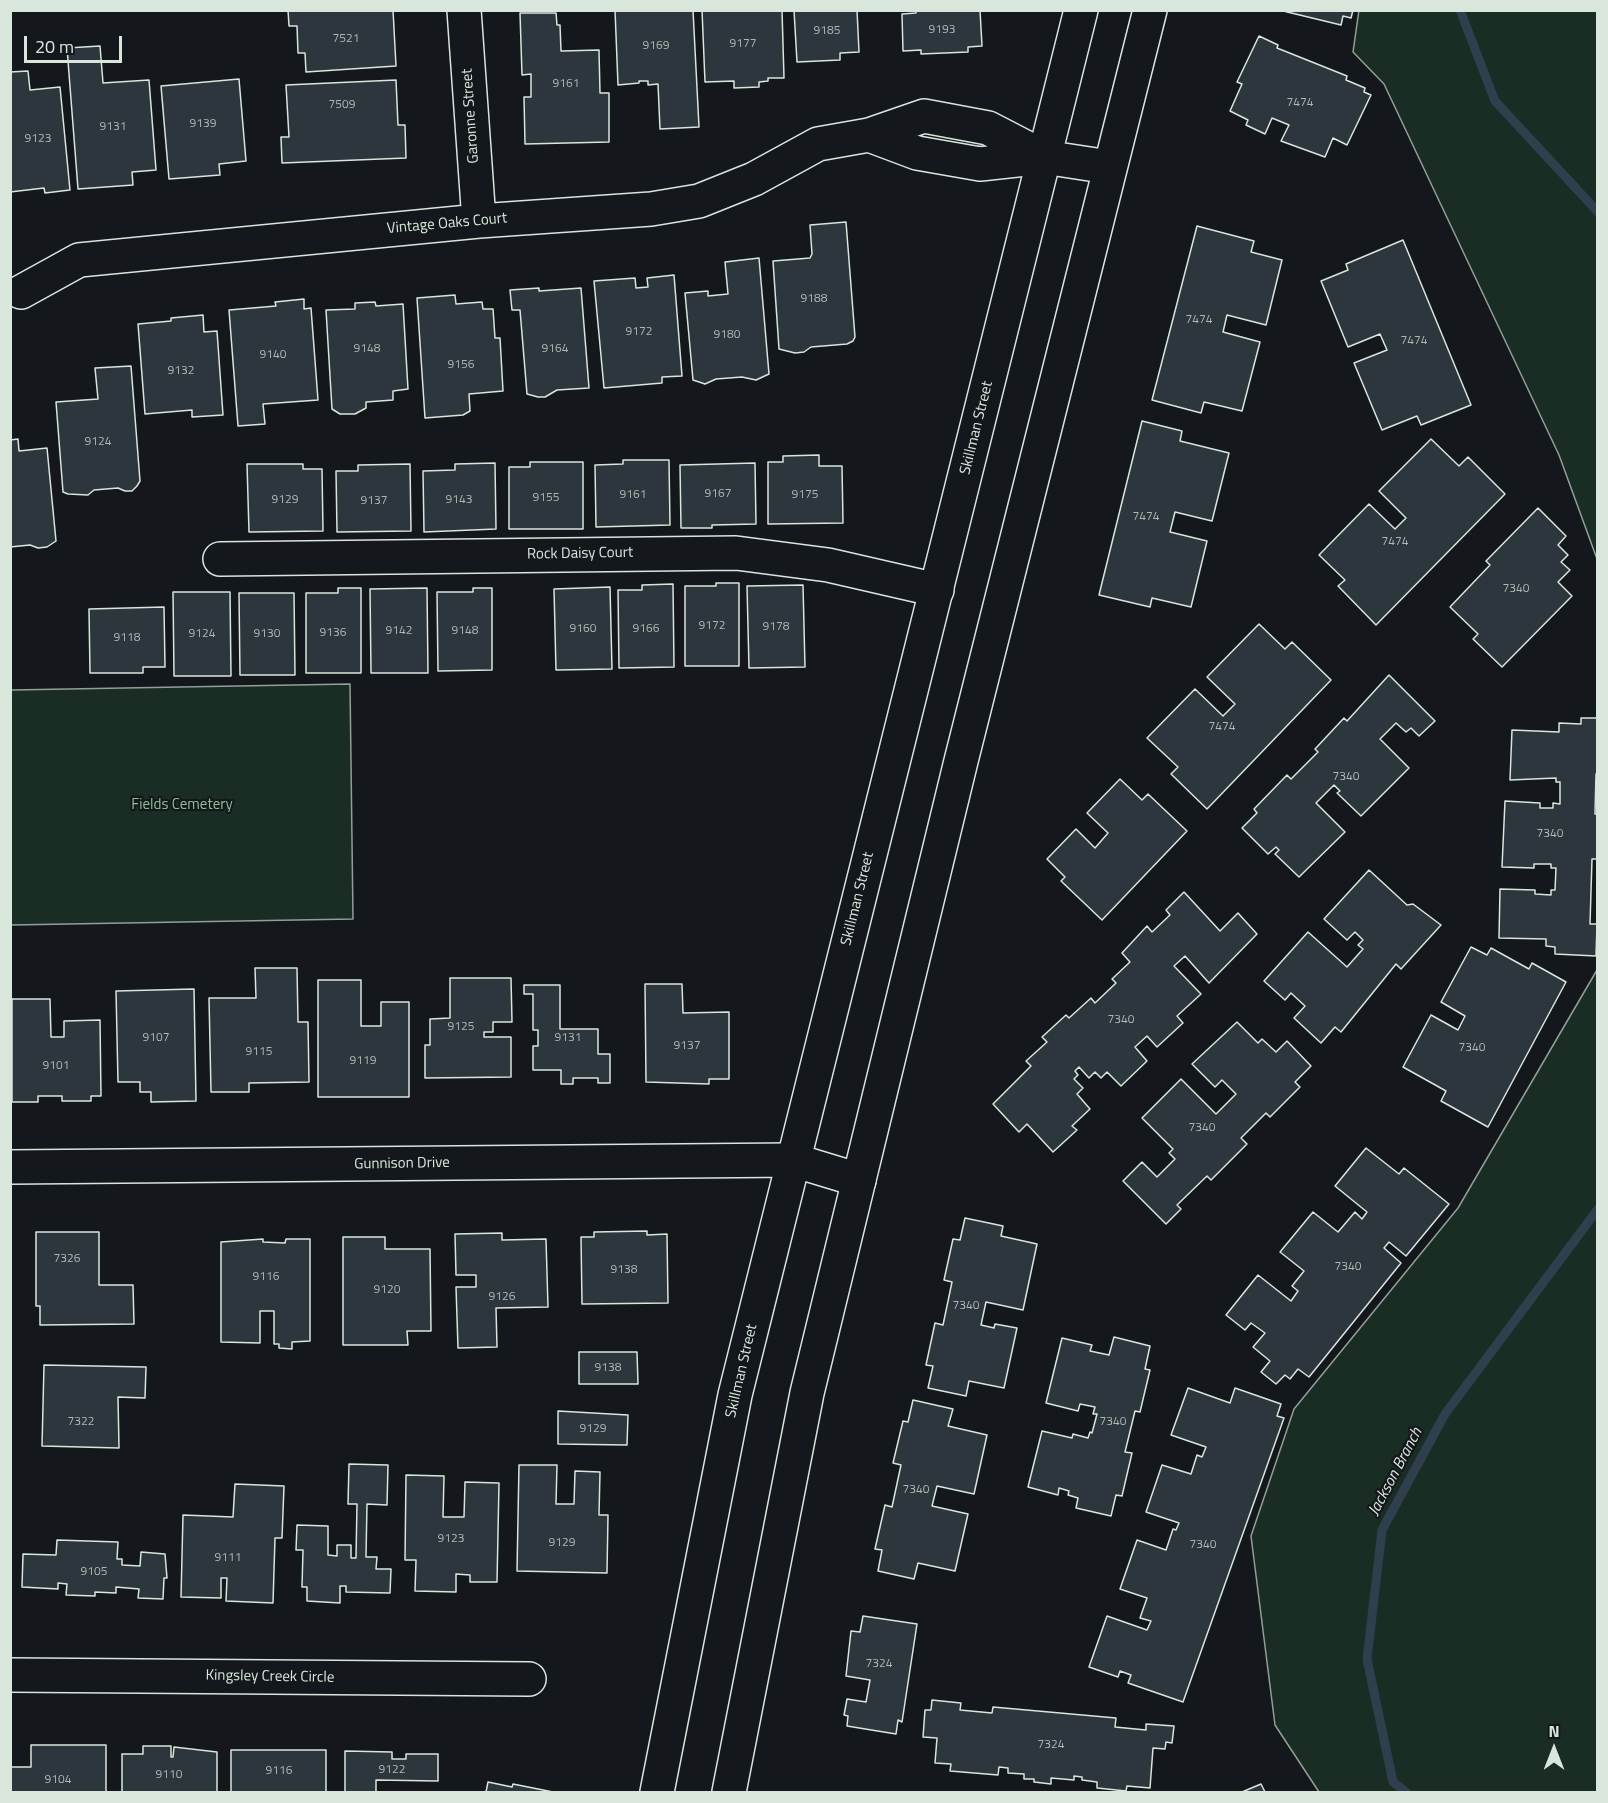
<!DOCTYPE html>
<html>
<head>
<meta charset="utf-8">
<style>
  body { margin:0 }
  #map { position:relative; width:1608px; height:1803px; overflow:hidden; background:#14181c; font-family:"Titillium Web",sans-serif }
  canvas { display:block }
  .frame { position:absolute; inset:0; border:12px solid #d8e6dc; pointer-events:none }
  .north { position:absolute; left:1524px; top:1719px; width:60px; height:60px; -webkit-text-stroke:4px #14181c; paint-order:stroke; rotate:0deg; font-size:16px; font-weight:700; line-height:24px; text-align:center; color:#d8e6dc }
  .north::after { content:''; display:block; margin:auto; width:21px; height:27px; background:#d8e6dc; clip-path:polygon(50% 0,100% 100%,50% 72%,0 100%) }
  .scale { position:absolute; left:24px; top:36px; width:98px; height:27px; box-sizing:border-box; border:3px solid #d8e6dc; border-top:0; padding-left:8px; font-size:18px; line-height:21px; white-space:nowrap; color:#d8e6dc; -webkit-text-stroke:4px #14181c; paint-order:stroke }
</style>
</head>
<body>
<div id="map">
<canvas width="1608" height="1803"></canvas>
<div class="frame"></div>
<div class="north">N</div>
<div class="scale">20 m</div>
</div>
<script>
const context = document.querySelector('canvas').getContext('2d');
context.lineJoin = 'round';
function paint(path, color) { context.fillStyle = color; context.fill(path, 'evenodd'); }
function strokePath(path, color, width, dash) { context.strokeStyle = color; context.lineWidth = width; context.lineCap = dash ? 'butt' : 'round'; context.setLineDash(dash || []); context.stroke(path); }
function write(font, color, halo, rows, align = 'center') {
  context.font = font + ' "Titillium Web",sans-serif'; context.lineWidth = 4.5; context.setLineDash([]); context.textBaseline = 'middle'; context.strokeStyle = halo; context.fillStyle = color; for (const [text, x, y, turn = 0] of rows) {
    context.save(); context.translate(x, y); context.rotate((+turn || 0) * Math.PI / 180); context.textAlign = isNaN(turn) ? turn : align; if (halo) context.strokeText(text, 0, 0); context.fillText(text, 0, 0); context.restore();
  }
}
const green = new Path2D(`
  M 1359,10 L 1597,11 L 1597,559 L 1559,455 L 1384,84 L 1353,52 Z
  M 350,684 L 353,919 L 11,925 L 11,690 Z
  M 1597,970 L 1597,1792 L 1319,1792 L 1275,1725 L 1251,1536 L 1294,1409 L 1458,1208 Z`);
const stream = new Path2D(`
  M 1460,10 L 1495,101 L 1598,212
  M 1406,1792 L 1393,1782 L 1367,1659 L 1382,1530 L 1445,1414 L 1598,1209`);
const building = new Path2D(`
  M 288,10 L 393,10 L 396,66 L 306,72 L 305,53 L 298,53 L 297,26 L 289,26 Z
  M 615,10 L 693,10 L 699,127 L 660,129 L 658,84 L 648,85 L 648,81 L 639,81 L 639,83 L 618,85 Z
  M 702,10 L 782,10 L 784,78 L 768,78 L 768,81 L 759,82 L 759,87 L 734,88 L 734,81 L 705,82 Z
  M 794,10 L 857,10 L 859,52 L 840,53 L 840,60 L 797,62 Z
  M 916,10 L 980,10 L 982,46 L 968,47 L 968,52 L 921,54 L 921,50 L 903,51 L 902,14 L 916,13 Z
  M 1279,10 L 1353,10 L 1351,18 L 1343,16 L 1341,25 Z
  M 520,13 L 556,13 L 557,25 L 560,25 L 561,51 L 599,50 L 600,93 L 609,93 L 609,142 L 525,144 L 524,97 L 531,97 L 531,74 L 522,75 Z
  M 1259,36 L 1278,45 L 1277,48 L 1347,76 L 1346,80 L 1365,88 L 1364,92 L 1371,95 L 1347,145 L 1333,138 L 1325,157 L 1281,141 L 1289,125 L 1272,118 L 1265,134 L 1246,125 L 1248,120 L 1230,111 L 1242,84 L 1237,82 Z
  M 100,46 L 103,83 L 149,80 L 156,170 L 132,172 L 133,185 L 78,189 L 67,48 Z
  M 28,71 L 30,90 L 60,87 L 70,190 L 45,193 L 44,188 L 10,192 L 10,72 Z
  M 239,79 L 246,161 L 219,164 L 220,175 L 169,179 L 161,86 Z
  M 396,80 L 398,125 L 405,125 L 406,158 L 282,163 L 281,137 L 289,137 L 286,85 Z
  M 846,222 L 855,337 L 853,341 L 847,344 L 811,347 L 804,352 L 795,353 L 779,349 L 773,261 L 810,258 L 812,254 L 810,225 Z
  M 1197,226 L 1254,241 L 1251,252 L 1282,260 L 1266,325 L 1227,315 L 1223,332 L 1260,342 L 1242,411 L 1204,402 L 1201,413 L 1152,400 Z
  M 1403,240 L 1471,405 L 1421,425 L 1417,416 L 1382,430 L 1354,363 L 1387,350 L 1380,334 L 1348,347 L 1321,281 L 1348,270 L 1346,264 Z
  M 759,258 L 769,374 L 756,380 L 742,377 L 716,379 L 705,384 L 693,380 L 685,293 L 708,291 L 708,296 L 728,294 L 725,262 Z
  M 674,275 L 682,376 L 662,377 L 662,383 L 604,388 L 594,281 L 635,278 L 636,288 L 648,287 L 647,278 Z
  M 539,288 L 539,291 L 581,288 L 589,388 L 557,390 L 545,397 L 538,397 L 527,394 L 520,310 L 512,310 L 510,290 Z
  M 455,295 L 456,304 L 482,302 L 483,309 L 493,309 L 495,338 L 500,338 L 503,391 L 469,394 L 470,411 L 463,415 L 425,418 L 417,298 Z
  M 304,299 L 304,309 L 311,308 L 318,400 L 263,404 L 265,424 L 238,426 L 229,310 L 276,306 L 275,302 Z
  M 375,302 L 376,306 L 403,304 L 408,389 L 393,391 L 393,400 L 366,402 L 366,408 L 355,414 L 340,414 L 332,409 L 326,310 L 355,309 L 355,303 Z
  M 203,315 L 204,332 L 217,331 L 223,415 L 192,417 L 192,410 L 145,414 L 138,324 L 171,321 L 171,318 Z
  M 131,366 L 140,481 L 137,486 L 132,491 L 125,491 L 118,488 L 94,490 L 88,495 L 68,494 L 63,492 L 56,402 L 98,399 L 95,368 Z
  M 1142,421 L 1182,431 L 1180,441 L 1229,453 L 1212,521 L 1175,512 L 1170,532 L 1207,541 L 1191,607 L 1152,598 L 1150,607 L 1099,595 Z
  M 18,439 L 19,451 L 47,448 L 56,541 L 47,547 L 38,548 L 30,545 L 10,547 L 10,440 Z
  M 1431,439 L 1459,466 L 1468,457 L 1505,494 L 1376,625 L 1338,586 L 1345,580 L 1319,555 L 1369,504 L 1395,529 L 1406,518 L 1379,491 Z
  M 819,455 L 819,466 L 842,466 L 843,523 L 768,524 L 768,462 L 783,462 L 783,456 Z
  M 623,460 L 669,460 L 670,525 L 596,527 L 595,465 L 623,464 Z
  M 530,462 L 583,462 L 583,529 L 509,529 L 509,467 L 530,467 Z
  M 495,463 L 496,529 L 424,532 L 423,471 L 455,470 L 455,464 Z
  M 755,463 L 756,524 L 712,525 L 712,528 L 681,528 L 680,465 Z
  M 247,464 L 303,464 L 303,469 L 322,469 L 323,531 L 249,532 Z
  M 410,464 L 411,531 L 337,532 L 336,471 L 358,471 L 358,465 Z
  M 1538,508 L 1566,536 L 1558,545 L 1568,555 L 1561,562 L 1570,570 L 1558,582 L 1572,596 L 1502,667 L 1473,639 L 1478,634 L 1450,607 L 1490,565 L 1486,561 Z
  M 716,583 L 739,583 L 739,666 L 685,666 L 685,586 L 716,586 Z
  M 673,584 L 674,667 L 619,668 L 618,590 L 642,590 L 642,585 Z
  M 803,585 L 805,667 L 749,668 L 747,586 Z
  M 610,587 L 612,669 L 556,670 L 554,589 Z
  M 338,588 L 361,588 L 361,673 L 306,673 L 306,593 L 338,593 Z
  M 427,588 L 428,673 L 371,673 L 370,589 Z
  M 473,588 L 492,588 L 492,670 L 438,671 L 437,592 L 473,592 Z
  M 173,592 L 230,592 L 231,676 L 174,676 Z
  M 239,593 L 294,593 L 295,675 L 240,675 Z
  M 164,607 L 165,667 L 143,667 L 143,673 L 90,673 L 89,609 Z
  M 1259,624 L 1285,649 L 1292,642 L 1331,680 L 1207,809 L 1171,774 L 1178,767 L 1147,738 L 1195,689 L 1223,716 L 1235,704 L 1207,677 Z
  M 1389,675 L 1435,721 L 1419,736 L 1411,728 L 1406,732 L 1396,723 L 1380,739 L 1409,768 L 1361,816 L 1337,793 L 1340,791 L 1334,785 L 1316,803 L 1345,832 L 1299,877 L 1275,854 L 1279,850 L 1276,847 L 1268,854 L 1242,828 L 1257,813 L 1254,809 L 1287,775 L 1291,779 L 1318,752 L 1315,749 L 1344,718 L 1347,721 Z
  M 1581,718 L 1598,718 L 1598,774 L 1596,774 L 1595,814 L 1598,814 L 1598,854 L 1597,859 L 1592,859 L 1590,924 L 1597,924 L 1596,956 L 1555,954 L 1555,947 L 1546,946 L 1546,939 L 1499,938 L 1500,889 L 1535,890 L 1535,894 L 1551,895 L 1551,890 L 1555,890 L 1556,868 L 1551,868 L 1551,864 L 1534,864 L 1534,868 L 1502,867 L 1505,801 L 1540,803 L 1540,808 L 1553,808 L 1553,803 L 1560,804 L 1560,782 L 1556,782 L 1556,778 L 1510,780 L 1512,730 L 1559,732 L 1559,723 L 1581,724 Z
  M 1120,779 L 1142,800 L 1148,794 L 1187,831 L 1102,920 L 1061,881 L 1065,877 L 1047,859 L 1076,829 L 1095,848 L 1108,833 L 1087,813 Z
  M 1369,870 L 1407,905 L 1413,904 L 1441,925 L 1401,969 L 1396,964 L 1341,1032 L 1335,1027 L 1321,1043 L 1294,1018 L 1305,1006 L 1291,993 L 1285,1000 L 1264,981 L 1308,932 L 1347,967 L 1363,949 L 1358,945 L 1363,940 L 1355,932 L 1347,940 L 1324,919 Z
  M 1184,892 L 1220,931 L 1238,913 L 1257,934 L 1209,983 L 1185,956 L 1174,966 L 1201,994 L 1177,1016 L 1183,1023 L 1157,1047 L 1147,1036 L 1135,1047 L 1147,1061 L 1121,1086 L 1107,1072 L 1101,1078 L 1095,1072 L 1089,1078 L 1079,1067 L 1075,1071 L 1078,1075 L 1074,1079 L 1083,1088 L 1077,1094 L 1090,1109 L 1072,1126 L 1077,1130 L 1053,1152 L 1027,1124 L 1019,1132 L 993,1104 L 1031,1066 L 1026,1061 L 1047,1042 L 1042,1037 L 1066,1015 L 1069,1018 L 1091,998 L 1095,1003 L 1116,983 L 1112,979 L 1130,962 L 1122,953 L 1147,926 L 1152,932 L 1170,915 L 1166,910 Z
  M 1471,947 L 1487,955 L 1491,948 L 1529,969 L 1532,963 L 1566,982 L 1488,1127 L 1441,1101 L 1446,1091 L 1403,1067 L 1431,1015 L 1458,1030 L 1465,1016 L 1441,1002 Z
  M 255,968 L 297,968 L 298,1022 L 308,1022 L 309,1082 L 249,1083 L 249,1092 L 211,1092 L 209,998 L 256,998 Z
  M 450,978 L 511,978 L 512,1022 L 493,1022 L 493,1032 L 484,1032 L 484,1037 L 511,1037 L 511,1077 L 425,1078 L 425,1045 L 430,1045 L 430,1019 L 450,1018 Z
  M 318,980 L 361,980 L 361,1026 L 381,1026 L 381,1002 L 409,1002 L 409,1097 L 318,1097 Z
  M 645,984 L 682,984 L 683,1013 L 729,1012 L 729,1079 L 709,1079 L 709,1084 L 646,1082 Z
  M 524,985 L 560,985 L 560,1029 L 598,1029 L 598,1054 L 610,1054 L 610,1083 L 598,1083 L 598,1078 L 573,1078 L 573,1084 L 561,1084 L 561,1070 L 533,1070 L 533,1046 L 538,1046 L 538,1030 L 533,1030 L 533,994 L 524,994 Z
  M 194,989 L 196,1101 L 151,1102 L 151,1092 L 140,1092 L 140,1082 L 118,1082 L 116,991 Z
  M 12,999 L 50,999 L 51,1037 L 64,1037 L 64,1021 L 100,1020 L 101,1096 L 91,1096 L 91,1101 L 62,1101 L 62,1096 L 38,1096 L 38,1102 L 12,1102 Z
  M 1237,1022 L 1258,1043 L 1262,1039 L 1276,1052 L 1287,1041 L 1311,1066 L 1295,1082 L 1300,1087 L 1270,1117 L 1266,1113 L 1241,1138 L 1247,1144 L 1211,1180 L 1207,1176 L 1177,1205 L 1181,1209 L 1166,1224 L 1123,1181 L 1142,1162 L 1157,1177 L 1175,1159 L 1169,1153 L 1173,1149 L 1142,1118 L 1181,1079 L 1216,1114 L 1236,1094 L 1222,1080 L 1215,1087 L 1192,1064 Z
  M 1366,1148 L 1399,1174 L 1404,1168 L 1449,1204 L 1406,1256 L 1389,1242 L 1384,1248 L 1401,1263 L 1309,1377 L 1298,1369 L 1290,1379 L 1285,1375 L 1276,1384 L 1261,1372 L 1270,1361 L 1253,1347 L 1265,1333 L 1251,1323 L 1245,1330 L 1226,1315 L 1258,1275 L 1291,1301 L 1298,1291 L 1292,1286 L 1304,1271 L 1280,1252 L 1313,1212 L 1338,1232 L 1355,1212 L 1362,1219 L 1367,1212 L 1335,1186 Z
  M 965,1218 L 1003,1226 L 1001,1236 L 1037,1244 L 1023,1310 L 986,1302 L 981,1325 L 994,1328 L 995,1324 L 1017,1328 L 1004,1388 L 969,1381 L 966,1396 L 928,1388 L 933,1366 L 926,1365 L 935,1323 L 943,1325 L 952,1282 L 944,1280 L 953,1239 L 960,1240 Z
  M 647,1231 L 647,1235 L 667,1234 L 668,1303 L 582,1304 L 581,1237 L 594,1237 L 594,1232 Z
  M 36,1232 L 99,1232 L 99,1285 L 133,1285 L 134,1324 L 40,1325 L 40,1306 L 36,1306 Z
  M 502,1233 L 502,1240 L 546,1239 L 548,1307 L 496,1308 L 497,1347 L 458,1348 L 456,1287 L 476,1287 L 476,1275 L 456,1275 L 455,1234 Z
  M 343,1237 L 385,1237 L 385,1249 L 430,1249 L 431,1331 L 407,1331 L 408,1345 L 343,1345 Z
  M 263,1239 L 263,1242 L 285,1243 L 286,1239 L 310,1239 L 310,1341 L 292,1342 L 292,1349 L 279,1348 L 279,1344 L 274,1344 L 274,1311 L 260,1311 L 260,1343 L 221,1342 L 221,1242 Z
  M 1114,1337 L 1150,1346 L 1145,1369 L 1150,1370 L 1140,1412 L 1135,1411 L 1125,1452 L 1132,1453 L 1122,1496 L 1116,1495 L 1111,1516 L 1076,1508 L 1078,1498 L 1068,1495 L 1069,1491 L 1059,1488 L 1058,1495 L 1028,1487 L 1042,1431 L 1072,1438 L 1073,1434 L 1088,1438 L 1090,1432 L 1092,1433 L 1097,1414 L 1093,1414 L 1095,1407 L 1080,1404 L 1078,1411 L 1046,1403 L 1062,1338 L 1092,1345 L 1090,1351 L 1109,1355 Z
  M 579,1352 L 637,1352 L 638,1384 L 579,1384 Z
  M 44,1365 L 146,1367 L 145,1398 L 118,1397 L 119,1448 L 42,1446 Z
  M 1188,1388 L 1230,1403 L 1235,1388 L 1281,1404 L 1277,1416 L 1284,1418 L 1183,1702 L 1128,1683 L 1131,1675 L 1120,1671 L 1118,1677 L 1089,1667 L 1107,1616 L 1147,1630 L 1151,1621 L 1140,1618 L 1147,1598 L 1120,1589 L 1137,1540 L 1166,1550 L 1173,1529 L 1176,1530 L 1179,1523 L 1146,1512 L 1162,1465 L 1191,1474 L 1197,1455 L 1202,1457 L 1206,1447 L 1171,1435 Z
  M 913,1400 L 953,1409 L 948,1426 L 987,1435 L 974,1494 L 937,1486 L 932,1506 L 968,1514 L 955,1571 L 918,1563 L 914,1579 L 878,1571 L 882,1550 L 875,1549 L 885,1505 L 892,1507 L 901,1465 L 893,1463 L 903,1421 L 908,1422 Z
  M 558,1411 L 628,1415 L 627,1445 L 558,1444 Z
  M 349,1464 L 388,1465 L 387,1505 L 367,1504 L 366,1557 L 377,1557 L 376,1569 L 391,1569 L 390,1593 L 346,1592 L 346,1586 L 340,1586 L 340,1603 L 307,1601 L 307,1587 L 302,1587 L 303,1550 L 296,1550 L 297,1525 L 328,1526 L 328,1555 L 337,1556 L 337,1545 L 351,1545 L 351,1558 L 356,1558 L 357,1504 L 348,1504 Z
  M 519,1465 L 557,1465 L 556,1504 L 574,1504 L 575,1471 L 600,1472 L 599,1515 L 608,1515 L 607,1573 L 517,1571 Z
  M 406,1475 L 444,1476 L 443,1517 L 464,1517 L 465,1482 L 499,1483 L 497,1582 L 470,1582 L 470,1575 L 456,1574 L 456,1592 L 415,1591 L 416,1560 L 405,1560 Z
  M 235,1484 L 284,1486 L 282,1538 L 275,1538 L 273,1603 L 226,1601 L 227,1578 L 221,1578 L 221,1598 L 181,1597 L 183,1515 L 233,1517 Z
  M 57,1540 L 118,1542 L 117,1559 L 122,1559 L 122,1565 L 140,1566 L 141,1552 L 165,1554 L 167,1578 L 164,1578 L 163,1599 L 138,1598 L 139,1589 L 116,1587 L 116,1593 L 95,1592 L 95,1596 L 66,1595 L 67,1584 L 58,1583 L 58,1589 L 22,1587 L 23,1554 L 56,1555 Z
  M 863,1616 L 917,1624 L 902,1722 L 898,1720 L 896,1734 L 847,1726 L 848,1716 L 844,1715 L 847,1699 L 866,1702 L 870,1680 L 846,1676 L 851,1631 L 860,1632 Z
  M 932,1700 L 961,1703 L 960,1710 L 992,1713 L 993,1707 L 1116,1718 L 1115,1727 L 1146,1730 L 1146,1724 L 1174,1726 L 1172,1743 L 1166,1742 L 1165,1749 L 1153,1748 L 1150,1788 L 1127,1786 L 1126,1791 L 1097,1788 L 1097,1782 L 1082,1780 L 1082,1777 L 1074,1776 L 1074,1780 L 1051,1778 L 1051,1784 L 1034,1782 L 1034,1779 L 1024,1779 L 1024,1774 L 1008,1773 L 1008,1768 L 999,1767 L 998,1775 L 950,1771 L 951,1764 L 935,1763 L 937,1738 L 923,1737 L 925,1710 L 931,1710 Z
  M 31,1745 L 106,1745 L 106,1792 L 10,1792 L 10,1767 L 31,1767 Z
  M 143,1746 L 171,1746 L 171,1757 L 173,1757 L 174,1747 L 217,1752 L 217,1792 L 122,1792 L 122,1754 L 143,1754 Z
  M 231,1750 L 326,1750 L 326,1792 L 231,1792 Z
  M 345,1751 L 392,1752 L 392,1759 L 406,1759 L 406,1754 L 438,1754 L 438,1781 L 376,1780 L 376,1792 L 345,1792 Z
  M 488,1782 L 512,1787 L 513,1784 L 553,1792 L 486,1792 Z
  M 1261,1784 L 1265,1792 L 1242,1792 Z`);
const minor = new Path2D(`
  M 464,10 L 479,221
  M 869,135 L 917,153 L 980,164 L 1044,157
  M 21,292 L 79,260 L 479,221 L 651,209 L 699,201 L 754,179 L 818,144 L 869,135 L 924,116 L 988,128 L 1044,157
  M 220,559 L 736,553 L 828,565 L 937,590
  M 10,1167 L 793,1160 L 859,1180
  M 10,1675 L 529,1679`);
const major = new Path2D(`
  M 1044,157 L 1109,167
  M 657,1792 L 735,1395 L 1081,10
  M 729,1792 L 807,1393 L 961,761 L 1150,10`);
const numberNames = [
  ["9193",942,30],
  ["9185",827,31],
  ["7521",346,39],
  ["9177",743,44],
  ["9169",656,46],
  ["9161",566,84],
  ["7474",1300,103],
  ["7509",342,105],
  ["9139",203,124],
  ["9131",113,127],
  ["9123",38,139],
  ["9188",814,299],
  ["7474",1199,320],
  ["9172",639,332],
  ["9180",727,335],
  ["7474",1414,341],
  ["9148",367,349],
  ["9164",555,349],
  ["9140",273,355],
  ["9156",461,365],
  ["9132",181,371],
  ["9124",98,442],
  ["9167",718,494],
  ["9161",633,495],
  ["9175",805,495],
  ["9155",546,498],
  ["9129",285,500],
  ["9143",459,500],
  ["9137",374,501],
  ["7474",1146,517],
  ["7474",1395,542],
  ["7340",1516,589],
  ["9172",712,626],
  ["9178",776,627],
  ["9160",583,629],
  ["9166",646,629],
  ["9142",399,631],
  ["9148",465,631],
  ["9136",333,633],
  ["9124",202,634],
  ["9130",267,634],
  ["9118",127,638],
  ["7474",1222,727],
  ["7340",1346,777],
  ["7340",1550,834],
  ["7340",1121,1020],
  ["9125",461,1027],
  ["9107",156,1038],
  ["9131",568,1038],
  ["9137",687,1046],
  ["7340",1472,1048],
  ["9115",259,1052],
  ["9119",363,1061],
  ["9101",56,1066],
  ["7340",1202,1128],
  ["7326",67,1259],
  ["7340",1348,1267],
  ["9138",624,1270],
  ["9116",266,1277],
  ["9120",387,1290],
  ["9126",502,1297],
  ["7340",966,1306],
  ["9138",608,1368],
  ["7322",81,1422],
  ["7340",1113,1422],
  ["9129",593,1429],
  ["7340",916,1490],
  ["9123",451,1539],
  ["9129",562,1543],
  ["7340",1203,1545],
  ["9111",228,1558],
  ["9105",94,1572],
  ["7324",879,1664],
  ["7324",1051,1745],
  ["9122",392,1770],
  ["9116",279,1771],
  ["9110",169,1775],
  ["9104",58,1780]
];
const streetNames = [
  ["Garonne Street",471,116,-94],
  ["Vintage Oaks Court",447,224,-5],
  ["Skillman Street",977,428,-76],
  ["Rock Daisy Court",580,554,-1],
  ["Skillman Street",858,899,-76],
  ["Gunnison Drive",402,1164,-1],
  ["Skillman Street",742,1371,-77],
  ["Kingsley Creek Circle",270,1677,1]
];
const parkNames = [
  ["Fields Cemetery",182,805]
];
const waterNames = [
  ["Jackson Branch",1396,1472,-62]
];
paint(green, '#1a2d24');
strokePath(green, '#939e99', 1.5);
strokePath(stream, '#2f3f4d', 9);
paint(building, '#2c363c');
strokePath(building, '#d8e6dc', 1.5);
strokePath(minor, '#d8e6dc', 36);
strokePath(major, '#d8e6dc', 36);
strokePath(minor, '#14181c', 33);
strokePath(major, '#14181c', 33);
write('12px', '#adbab4', null, numberNames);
write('15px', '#d8e6dc', '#14181c', streetNames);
write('15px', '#8ac095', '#14181c', parkNames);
write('italic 16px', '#d8e6dc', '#14181c', waterNames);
</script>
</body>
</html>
